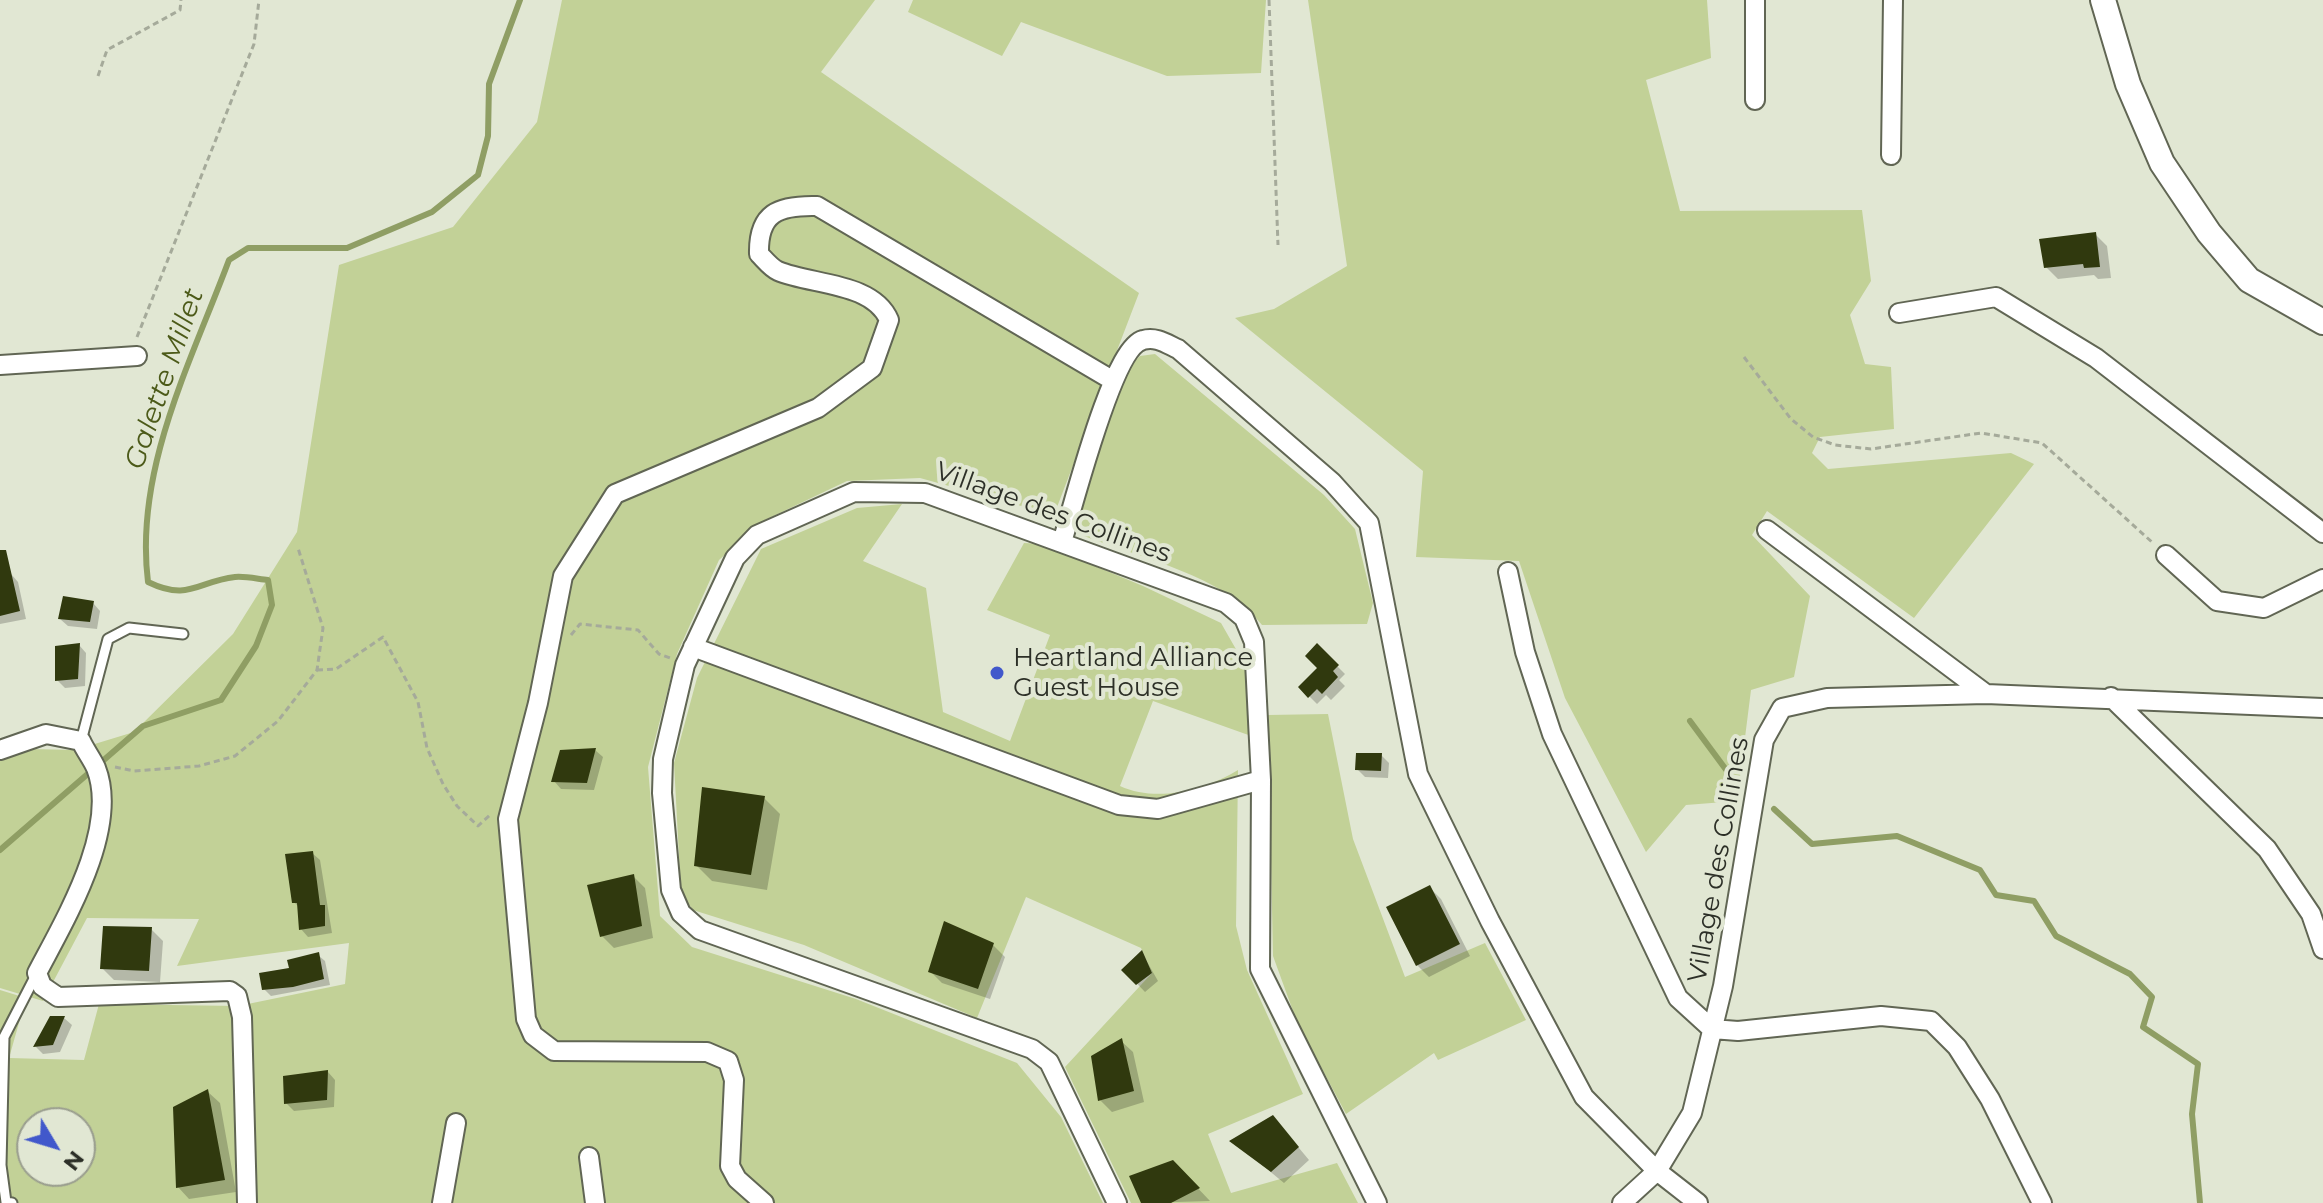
<!DOCTYPE html>
<html>
<head>
<meta charset="utf-8">
<style>
  body { margin:0 }
  #map { position:relative; width:2323px; height:1203px; overflow:hidden; background:#e1e7d3; font-family:Montserrat,sans-serif }
  canvas { display:block }
  .north { position:absolute; left:16px; top:1107px; width:80px; height:80px; box-sizing:border-box; background:#e1e7d3; border:2px solid #999d8e; border-radius:50%; rotate:128deg; font-size:22px; font-weight:700; line-height:32px; text-align:center; color:#2c2f27 }
  .north::after { content:''; display:block; margin:auto; width:28px; height:36px; background:#4158cb; clip-path:polygon(50% 0,100% 100%,50% 72%,0 100%) }
</style>
</head>
<body>
<div id="map">
<canvas width="2323" height="1203"></canvas>
<div class="north">N</div>
</div>
<script>
const context = document.querySelector('canvas').getContext('2d');
context.lineJoin = 'round';
function paint(path, color) { context.fillStyle = color; context.fill(path, 'evenodd'); }
function strokePath(path, color, width, dash) { context.strokeStyle = color; context.lineWidth = width; context.lineCap = dash ? 'butt' : 'round'; context.setLineDash(dash || []); context.stroke(path); }
function write(font, color, halo, rows, align = 'center') {
  context.font = font + ' Montserrat,sans-serif'; context.lineWidth = 8; context.setLineDash([]); context.textBaseline = 'middle'; context.strokeStyle = halo; context.fillStyle = color; for (const [text, x, y, turn = 0] of rows) {
    context.save(); context.translate(x, y); context.rotate((+turn || 0) * Math.PI / 180); context.textAlign = isNaN(turn) ? turn : align; if (halo) context.strokeText(text, 0, 0); context.fillText(text, 0, 0); context.restore();
  }
}
const green = new Path2D(`
  M 562,0 L 875,0 L 821,72 L 1139,293 L 1054,515 L 920,478 L 847,481 L 763,521 L 719,560 L 677,654 L 648,767 L 660,916 L 692,947 L 856,999 L 1017,1063 L 1061,1117 L 1103,1203 L 0,1203 L 0,990 L 26,998 L 9,1058 L 84,1060 L 99,1004 L 238,1006 L 345,984 L 349,943 L 177,966 L 199,919 L 87,918 L 43,1001 L 0,988 L 0,761 L 30,749 L 75,750 L 134,732 L 233,634 L 297,532 L 339,265 L 453,227 L 537,122 ZM 32,1123 L 80,1123 L 80,1171 L 32,1171 Z
  M 913,0 L 1266,0 L 1261,73 L 1167,76 L 1021,22 L 1002,56 L 908,12 Z
  M 1308,0 L 1707,0 L 1711,58 L 1646,80 L 1680,211 L 1862,210 L 1871,281 L 1850,315 L 1865,364 L 1891,367 L 1894,429 L 1820,437 L 1812,453 L 1828,469 L 2011,453 L 2034,464 L 1914,618 L 1767,511 L 1752,535 L 1810,596 L 1794,677 L 1751,690 L 1737,801 L 1686,805 L 1646,852 L 1565,698 L 1519,561 L 1416,557 L 1423,471 L 1235,318 L 1274,309 L 1347,266 Z
  M 1155,354 L 1324,495 L 1355,529 L 1373,603 L 1367,624 L 1262,625 C 1225,576 1141,558 1084,536 L 1077,510 L 1126,369 L 1140,356 Z
  M 902,504 L 863,561 L 926,588 L 943,712 L 1010,741 L 1050,635 L 987,610 L 1024,543 L 1042,544 L 1143,586 L 1221,623 L 1245,665 L 1254,737 L 1153,701 L 1120,786 C 1157,803 1205,790 1238,770 L 1236,926 L 1247,970 L 1303,1094 L 1208,1134 L 1231,1193 L 1337,1163 L 1358,1203 L 1131,1203 L 1065,1067 L 1152,973 L 1141,948 L 1026,897 L 977,1018 L 804,945 L 693,910 L 681,894 L 674,763 L 697,678 L 761,549 L 857,508 Z
  M 1328,714 L 1353,839 L 1405,977 L 1485,943 L 1526,1020 L 1438,1060 L 1434,1053 L 1346,1114 L 1297,1022 L 1273,956 L 1268,715 Z`);
const shadow = new Path2D(`
  M 2095,234 L 2107,246 L 2111,278 L 2098,279 L 2094,275 L 2058,279 L 2046,267 Z
  M 11,574 L 18,582 L 26,619 L 0,624 L 0,575 Z
  M 93,603 L 100,611 L 97,629 L 68,626 L 60,619 Z
  M 79,645 L 86,653 L 85,686 L 65,688 L 57,680 Z
  M 1317,646 L 1345,674 L 1339,680 L 1345,686 L 1331,700 L 1326,695 L 1317,704 L 1300,687 L 1319,668 Z
  M 595,750 L 603,757 L 594,790 L 561,789 L 554,781 Z
  M 1381,755 L 1389,763 L 1388,778 L 1365,777 L 1357,769 Z
  M 764,798 L 780,814 L 767,890 L 712,881 L 696,865 Z
  M 312,853 L 320,860 L 332,933 L 308,937 L 301,929 L 300,908 L 294,902 Z
  M 633,876 L 645,888 L 653,938 L 614,948 L 602,936 Z
  M 1429,887 L 1441,899 L 1470,956 L 1429,977 L 1417,965 Z
  M 151,929 L 163,941 L 160,982 L 114,980 L 102,968 Z
  M 993,945 L 1005,957 L 990,999 L 942,983 L 930,971 Z
  M 1142,953 L 1158,981 L 1145,992 L 1124,970 Z
  M 318,955 L 325,961 L 330,985 L 271,996 L 264,989 Z
  M 51,1018 L 64,1018 L 72,1025 L 60,1052 L 43,1054 L 36,1047 Z
  M 1121,1041 L 1133,1052 L 1144,1102 L 1112,1112 L 1100,1100 Z
  M 328,1072 L 335,1080 L 334,1107 L 294,1111 L 286,1103 Z
  M 208,1092 L 220,1103 L 236,1192 L 189,1199 L 178,1187 Z
  M 23,1129 L 32,1129 L 32,1157 L 29,1154 Z
  M 1284,1130 L 1309,1160 L 1284,1183 L 1233,1141 Z
  M 1173,1162 L 1210,1201 L 1143,1203 Z`);
const stream = new Path2D(`
  M 1690,721 L 1727,771
  M 1774,809 L 1812,844 L 1897,836 L 1980,870 L 1996,895 L 2034,901 L 2056,936 L 2130,974 L 2152,997 L 2143,1027 L 2198,1064 L 2192,1114 L 2200,1203
  M 0,850 L 143,726 L 221,700 L 256,646 L 272,605 L 268,580 C 258,579 245,576 235,577 C 198,581 189,602 148,582 C 134,470 191,362 229,260 L 248,248 L 347,248 L 432,212 L 478,175 L 488,136 L 489,84 L 520,0`);
const building = new Path2D(`
  M 2096,232 L 2100,267 L 2084,268 L 2083,264 L 2044,268 L 2039,239 Z
  M 0,550 L 6,550 L 20,611 L 0,616 Z
  M 63,596 L 94,601 L 90,622 L 58,619 Z
  M 80,643 L 78,679 L 55,681 L 55,646 Z
  M 1317,643 L 1339,665 L 1333,671 L 1338,677 L 1322,694 L 1317,689 L 1308,698 L 1298,687 L 1317,668 L 1305,656 Z
  M 596,748 L 587,783 L 551,782 L 560,750 Z
  M 1356,753 L 1382,753 L 1381,771 L 1355,770 Z
  M 702,787 L 765,796 L 751,875 L 694,866 Z
  M 313,851 L 320,905 L 325,905 L 325,926 L 299,930 L 297,903 L 292,903 L 285,854 Z
  M 634,874 L 642,926 L 600,937 L 587,885 Z
  M 1430,885 L 1460,944 L 1416,966 L 1386,907 Z
  M 944,921 L 994,943 L 978,989 L 928,972 Z
  M 103,926 L 152,927 L 149,971 L 100,969 Z
  M 1142,950 L 1152,973 L 1136,985 L 1121,970 Z
  M 319,952 L 324,979 L 293,987 L 262,990 L 259,973 L 289,968 L 287,960 Z
  M 50,1016 L 65,1016 L 53,1045 L 33,1047 Z
  M 1122,1038 L 1134,1091 L 1098,1101 L 1091,1056 Z
  M 328,1070 L 327,1100 L 284,1104 L 283,1076 Z
  M 208,1089 L 225,1180 L 176,1188 L 173,1107 Z
  M 1273,1115 L 1299,1147 L 1271,1172 L 1229,1141 Z
  M 1173,1160 L 1200,1188 L 1171,1203 L 1141,1203 L 1129,1176 Z`);
const path = new Path2D(`
  M 1269,0 L 1278,245
  M 98,76 L 107,50 L 180,10 L 181,0
  M 137,337 L 254,44 L 259,0
  M 1744,357 L 1791,419 L 1813,437 L 1835,445 L 1871,449 L 1981,433 L 2042,443 L 2153,543
  M 571,635 L 580,624 L 638,630 L 659,654 L 670,658
  M 317,670 L 336,669 L 383,637 L 418,702 L 427,748 L 443,784 L 457,806 L 478,826 L 490,815
  M 115,767 L 134,771 L 199,766 L 235,756 L 278,721 L 317,670 L 323,628 L 298,548`);
const lane = new Path2D(`
  M 81,741 L 108,639 L 129,628 L 183,634
  M 12,1203 L 6,1202 L 1,1165 L 4,1037 L 37,973`);
const street = new Path2D(`
  M 1755,0 L 1755,100
  M 1891,155 L 1893,0
  M 1899,313 L 1996,297 L 2096,358 L 2323,533
  M 0,365 L 137,356
  M 1767,530 L 1986,694
  M 1062,542 C 1073,508 1112,348 1143,340 C 1156,336 1167,344 1178,349 L 1332,482 L 1369,523 L 1418,774 L 1490,921 L 1584,1097 L 1657,1171 L 1698,1203
  M 2166,555 L 2217,601 L 2264,608 L 2323,579
  M 1508,572 L 1525,652 L 1552,734 L 1678,998 L 1712,1029 L 1738,1031 L 1881,1016 L 1931,1021 L 1957,1047 L 1990,1099 L 2042,1203
  M 693,647 L 1119,805 L 1158,809 L 1261,780
  M 2111,697 L 2267,849 L 2311,914 L 2323,949
  M 0,750 L 46,734 L 81,741 C 85,750 92,759 96,768 C 120,829 64,921 37,973 L 42,986 L 58,997 L 230,991 L 237,996 L 242,1017 L 247,1203
  M 589,1157 L 595,1203
  M 442,1203 L 456,1123
  M 764,1203 L 737,1179 L 730,1166 L 734,1080 L 728,1061 L 707,1052 L 554,1051 L 533,1035 L 526,1019 L 508,819 L 538,703 L 563,576 L 615,494 L 818,408 L 872,368 L 889,320 C 873,282 811,285 778,271 C 771,268 765,260 759,254 C 758,213 778,205 817,206 L 1112,380
  M 1117,1203 L 1049,1062 L 1032,1049 L 700,930 L 681,913 L 671,890 L 662,793 L 663,759 L 685,665 L 735,558 L 757,535 L 854,492 L 925,493 L 1226,603 L 1244,618 L 1254,642 L 1261,780 L 1260,969 L 1377,1203
  M 1622,1203 L 1657,1171 L 1692,1113 L 1723,986 L 1764,740 L 1782,708 L 1827,698 L 1986,694 L 2323,708`);
const secondary = new Path2D(`
  M 2103,0 L 2128,84 L 2162,163 L 2209,233 L 2249,280 L 2323,322`);
const markers = [
  [997,673,8,"#4158cb"]
];
const streetNames = [
  ["Village des Collines",1053,513,20],
  ["Village des Collines",1719,860,-80]
];
const poiNames = [
  ["Heartland Alliance",1013,658],
  ["Guest House",1013,688]
];
const waterNames = [
  ["Galette Millet",165,379,-71]
];
paint(green, '#c2d197');
paint(shadow, '#0003');
strokePath(stream, '#8f9e64', 6);
paint(building, '#30390e');
strokePath(lane, '#616654', 13);
strokePath(street, '#616654', 22);
strokePath(secondary, '#616654', 28);
strokePath(path, '#a5aa9a', 3, [6, 4]);
strokePath(lane, '#fff', 9);
strokePath(street, '#fff', 18);
strokePath(secondary, '#fff', 24);
for (const [x, y, r, color] of markers) { const dot = new Path2D(); dot.arc(x, y, r, 0, 2 * Math.PI); context.fillStyle = color; context.fill(dot); strokePath(dot, '#e1e7d3', 3); }
write('26px', '#2c2f27', '#e1e7d3', streetNames);
write('26px', '#2c2f27', '#e1e7d3', poiNames, 'left');
write('italic 28px', '#4c5a19', '#e1e7d3', waterNames);
</script>
</body>
</html>
